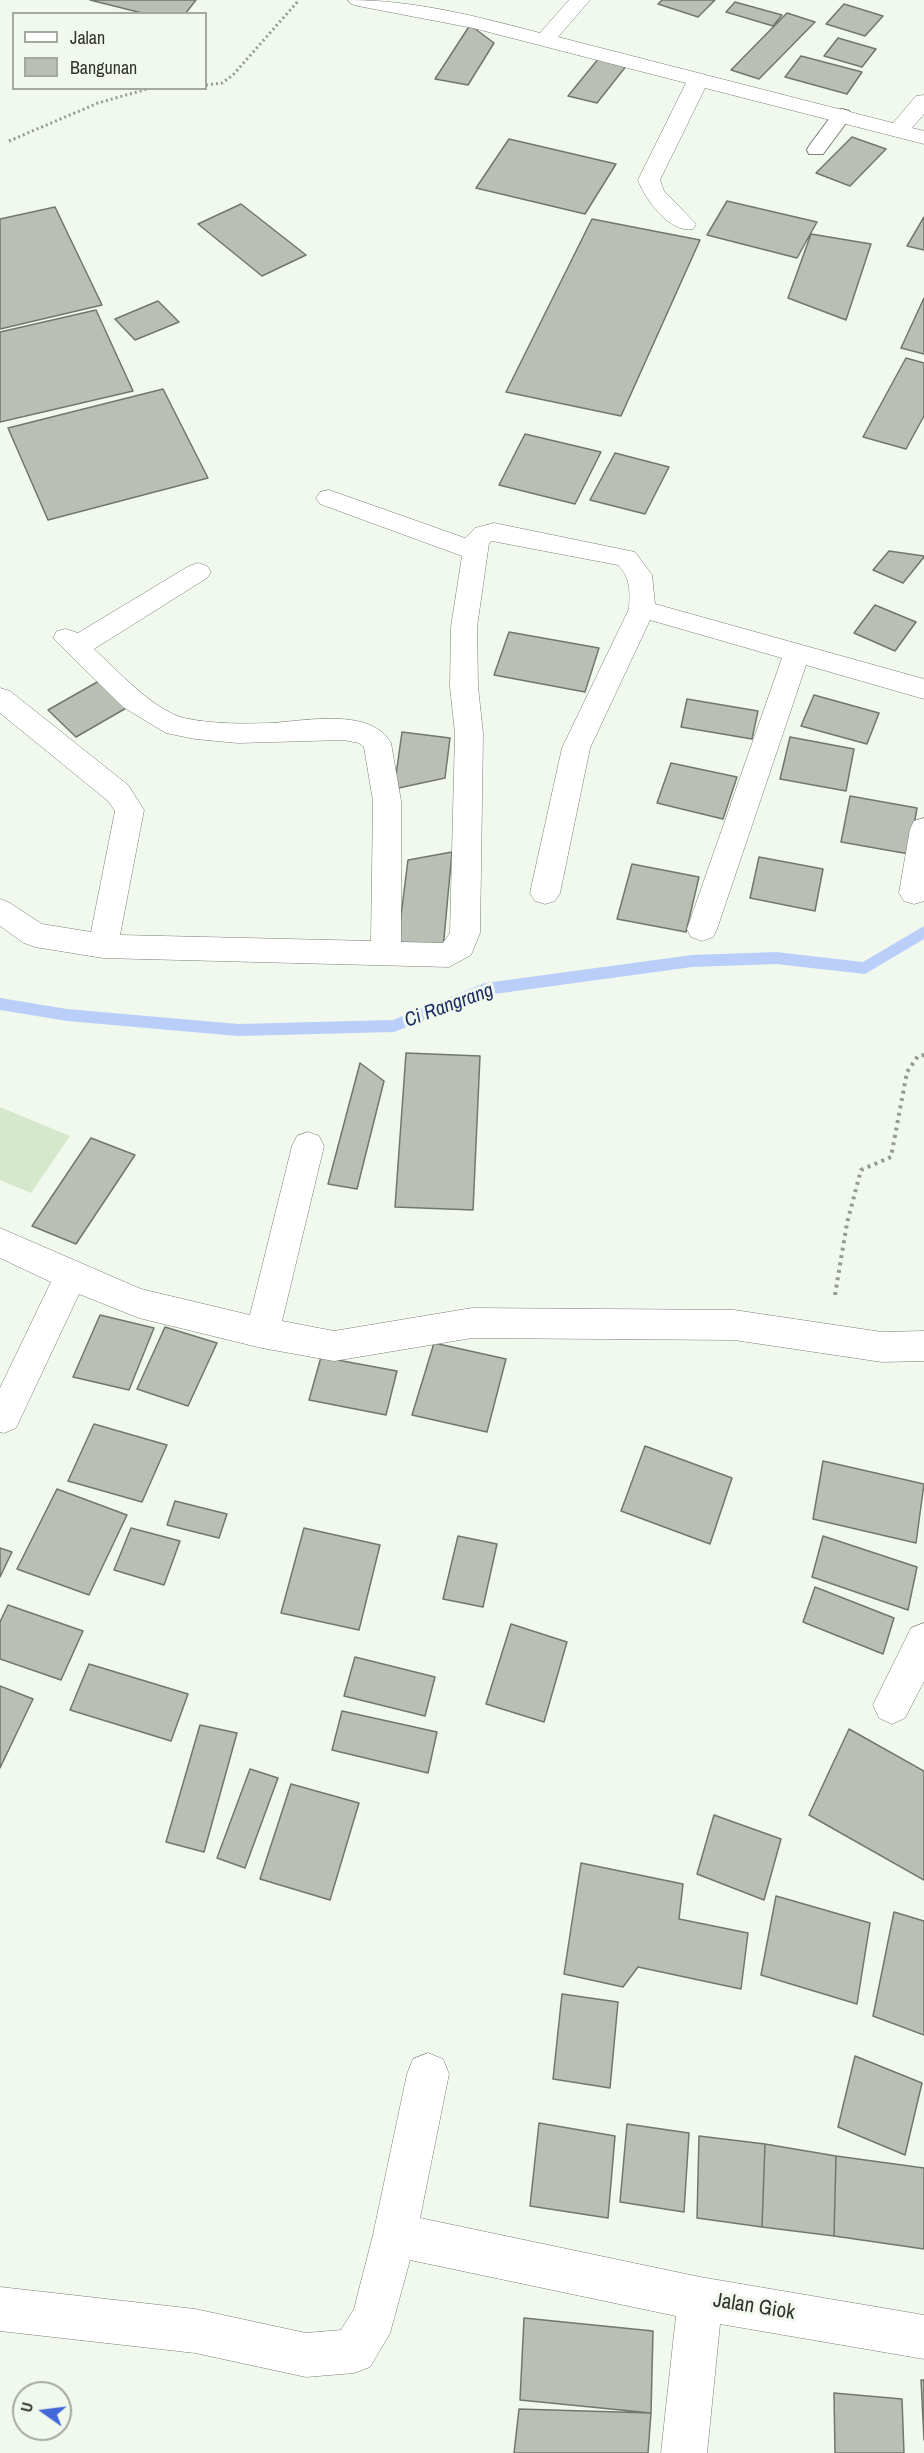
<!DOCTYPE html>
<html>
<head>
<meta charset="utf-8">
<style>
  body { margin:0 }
  #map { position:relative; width:924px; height:2453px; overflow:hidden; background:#f1f8ed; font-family:"Archivo Narrow",sans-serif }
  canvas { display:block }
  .legend { position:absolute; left:12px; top:12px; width:195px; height:78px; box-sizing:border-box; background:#f1f8ed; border:2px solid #a3a9a1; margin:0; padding:8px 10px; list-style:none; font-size:18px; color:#2f322e }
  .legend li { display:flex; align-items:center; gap:12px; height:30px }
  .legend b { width:30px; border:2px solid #a3a9a1 }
  .north { position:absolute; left:12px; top:2381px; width:60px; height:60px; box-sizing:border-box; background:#f1f8ed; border:2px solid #a3a9a1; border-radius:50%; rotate:284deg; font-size:16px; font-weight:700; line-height:24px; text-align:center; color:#2f322e }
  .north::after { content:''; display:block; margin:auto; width:21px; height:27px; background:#4268da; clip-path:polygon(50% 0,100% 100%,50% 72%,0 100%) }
</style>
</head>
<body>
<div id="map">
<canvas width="924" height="2453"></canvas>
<ul class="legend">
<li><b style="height:8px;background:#fff"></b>Jalan</li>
<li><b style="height:16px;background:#b9bfb4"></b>Bangunan</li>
</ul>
<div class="north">U</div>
</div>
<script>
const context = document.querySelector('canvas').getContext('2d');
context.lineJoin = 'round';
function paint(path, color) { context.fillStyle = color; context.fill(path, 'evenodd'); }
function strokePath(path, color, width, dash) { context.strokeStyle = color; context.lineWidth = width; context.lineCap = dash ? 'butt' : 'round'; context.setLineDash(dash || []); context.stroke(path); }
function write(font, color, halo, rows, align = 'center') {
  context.font = font + ' "Archivo Narrow",sans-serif'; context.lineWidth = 6; context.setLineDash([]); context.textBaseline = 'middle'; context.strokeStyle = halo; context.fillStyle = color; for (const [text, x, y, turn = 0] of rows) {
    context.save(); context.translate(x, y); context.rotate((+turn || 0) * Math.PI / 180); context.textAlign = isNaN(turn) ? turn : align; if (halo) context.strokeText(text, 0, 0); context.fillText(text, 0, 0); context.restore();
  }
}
const green = new Path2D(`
  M 0,1107 L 70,1136 L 31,1193 L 0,1180 Z`);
const stream = new Path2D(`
  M 924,926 L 924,939 L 865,974 L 776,964 L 692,967 L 487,995 L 394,1032 L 238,1036 L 67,1021 L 0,1010 L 0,998 L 67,1009 L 238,1024 L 393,1020 L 485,983 L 692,955 L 776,952 L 863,962 Z`);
const building = new Path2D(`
  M 90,0 L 196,0 L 185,14 L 146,14 Z
  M 662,0 L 715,0 L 698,17 L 658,4 Z
  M 735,2 L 782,15 L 773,26 L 726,12 Z
  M 844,4 L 883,16 L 865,36 L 826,24 Z
  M 787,13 L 815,22 L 759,79 L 731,70 Z
  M 470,25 L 494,43 L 468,85 L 435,79 Z
  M 838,38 L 876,49 L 862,67 L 824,56 Z
  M 801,56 L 862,72 L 847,94 L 785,77 Z
  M 599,58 L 627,65 L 597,103 L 568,96 Z
  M 852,137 L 886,149 L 850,186 L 816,173 Z
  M 509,139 L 616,164 L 585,214 L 476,188 Z
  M 727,201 L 817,222 L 797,258 L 707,235 Z
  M 241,204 L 306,255 L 262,276 L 198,224 Z
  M 55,207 L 102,305 L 0,329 L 0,219 Z
  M 924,217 L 924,250 L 907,246 Z
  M 592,219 L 700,240 L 621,416 L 506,392 Z
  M 811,234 L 871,244 L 846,320 L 788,298 Z
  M 924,298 L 924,354 L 901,348 Z
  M 158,301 L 179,322 L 135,340 L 115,319 Z
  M 96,310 L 133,391 L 0,422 L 0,332 Z
  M 906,358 L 924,363 L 924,416 L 906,449 L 863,437 Z
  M 163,389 L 208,478 L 48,520 L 8,428 Z
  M 525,434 L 601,452 L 575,504 L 499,485 Z
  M 615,453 L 669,467 L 645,514 L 590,500 Z
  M 889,551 L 924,556 L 924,557 L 903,583 L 873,570 Z
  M 875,605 L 916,622 L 895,651 L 854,633 Z
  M 509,632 L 599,648 L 585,692 L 494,675 Z
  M 99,681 L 128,707 L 76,737 L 48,710 Z
  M 814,695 L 879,713 L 867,744 L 801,726 Z
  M 687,699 L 758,711 L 752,739 L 681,727 Z
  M 402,732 L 450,738 L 445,778 L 394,789 Z
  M 790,737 L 854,749 L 846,791 L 780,779 Z
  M 671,763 L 737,777 L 723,819 L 657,803 Z
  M 850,796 L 917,808 L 909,854 L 841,842 Z
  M 452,852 L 443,949 L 397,947 L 408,860 Z
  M 759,857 L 823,869 L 815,911 L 750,898 Z
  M 632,864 L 699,877 L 686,932 L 617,919 Z
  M 406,1053 L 480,1056 L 473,1210 L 395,1207 Z
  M 360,1063 L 384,1081 L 357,1189 L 328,1184 Z
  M 91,1138 L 135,1155 L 76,1244 L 32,1226 Z
  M 100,1315 L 154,1328 L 129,1390 L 73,1377 Z
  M 165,1327 L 217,1343 L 188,1406 L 137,1389 Z
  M 434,1343 L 506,1359 L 487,1432 L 412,1415 Z
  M 321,1357 L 397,1371 L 386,1415 L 309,1400 Z
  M 94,1424 L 167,1445 L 142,1502 L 68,1481 Z
  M 645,1446 L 732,1478 L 710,1544 L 621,1511 Z
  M 823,1461 L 924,1484 L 916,1543 L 813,1519 Z
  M 57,1489 L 127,1515 L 89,1595 L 17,1569 Z
  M 175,1501 L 227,1514 L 219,1538 L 167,1525 Z
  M 131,1528 L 180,1541 L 164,1585 L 114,1570 Z
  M 304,1528 L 380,1545 L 359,1630 L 281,1613 Z
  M 458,1536 L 497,1544 L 483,1607 L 443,1599 Z
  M 823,1536 L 917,1567 L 908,1610 L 812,1577 Z
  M 0,1548 L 12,1552 L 0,1577 Z
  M 815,1587 L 894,1618 L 883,1654 L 803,1622 Z
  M 8,1605 L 83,1631 L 61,1680 L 0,1659 L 0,1622 Z
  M 511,1624 L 567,1642 L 544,1722 L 486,1704 Z
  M 355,1657 L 435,1677 L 425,1716 L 344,1696 Z
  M 89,1664 L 188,1694 L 171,1741 L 70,1710 Z
  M 0,1686 L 33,1699 L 0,1768 Z
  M 342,1711 L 437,1732 L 428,1773 L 332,1750 Z
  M 200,1725 L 237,1733 L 204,1852 L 166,1842 Z
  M 849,1729 L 924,1771 L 924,1880 L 809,1815 Z
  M 250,1769 L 278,1778 L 245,1868 L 217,1858 Z
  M 291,1784 L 359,1803 L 330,1900 L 260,1879 Z
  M 714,1815 L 781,1839 L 764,1900 L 697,1874 Z
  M 581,1863 L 683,1884 L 679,1919 L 748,1933 L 741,1989 L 638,1967 L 623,1987 L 564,1974 Z
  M 776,1896 L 870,1923 L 857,2004 L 761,1975 Z
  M 894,1912 L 924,1921 L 924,2035 L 873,2016 Z
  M 562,1994 L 618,2002 L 610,2088 L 553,2079 Z
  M 855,2056 L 922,2083 L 905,2155 L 838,2127 Z
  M 539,2123 L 615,2136 L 608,2218 L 530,2206 Z
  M 627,2124 L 689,2133 L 684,2212 L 620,2202 Z
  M 699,2136 L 765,2144 L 762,2227 L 697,2218 Z
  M 765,2144 L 836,2156 L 834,2236 L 762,2227 Z
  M 836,2156 L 924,2168 L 924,2249 L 834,2236 Z
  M 524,2318 L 653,2331 L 651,2413 L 520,2400 Z
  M 921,2380 L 924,2380 L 924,2440 Z
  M 834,2393 L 902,2399 L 904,2453 L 835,2453 Z
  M 519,2409 L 651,2413 L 648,2453 L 514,2453 Z`);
const pathFar1 = new Path2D(`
  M 206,85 L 222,83 L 233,75 L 299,0
  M 9,141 L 98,103 L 151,88`);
const path = new Path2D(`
  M 835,1295 L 847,1223 L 861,1170 L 891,1157 L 907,1072 L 918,1056 L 924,1055`);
const lane = new Path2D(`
  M 842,109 L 849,111 L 851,115 L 849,119 L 823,154 L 809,154 L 807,150 L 809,146 L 835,111 Z`);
const street = new Path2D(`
  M 348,0 C 414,0 476,16 540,33 L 569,0 L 590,0 L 558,37 L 893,123 L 916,96 L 924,95 L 924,114 L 912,128 L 924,131 L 924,144 L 705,88 L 660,180 L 664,191 L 696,224 L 693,229 C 670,234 645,199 638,180 L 686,83 L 473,28 L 358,6 L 351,4 Z
  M 329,490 L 465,538 L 475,528 L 494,523 L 635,552 L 652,575 L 655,604 L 924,679 L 924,699 L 806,665 L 717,929 L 713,937 L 702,941 L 691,937 L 687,929 L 782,658 L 650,620 L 590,748 L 560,893 L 555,901 L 545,904 L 535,901 L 530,893 L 562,748 L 629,609 C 630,592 631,578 618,565 L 492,541 L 489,543 L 477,627 L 478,687 L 483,733 L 480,933 L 471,955 L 449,967 L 103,958 L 35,947 L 24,943 L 0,926 L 0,899 L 10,903 L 42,924 L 91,932 L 115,811 L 108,801 L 0,713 L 0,688 L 10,691 L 128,785 L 144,810 L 120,935 L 371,941 L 373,801 L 364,747 L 359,743 L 343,740 L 238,743 L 195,739 L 166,733 L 123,707 L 53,638 L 57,631 L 66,629 L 78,633 L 189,566 L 198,563 L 207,566 L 211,572 L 207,578 L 94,649 C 117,670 153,710 184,718 C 211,724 243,724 271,723 C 305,721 371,707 391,743 L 401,801 L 401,942 L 443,943 L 450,933 L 455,733 L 450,687 L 451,627 L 462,556 L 320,504 L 316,498 L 320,492 Z
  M 924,818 L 924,901 L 914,904 L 904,901 L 899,893 L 910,829 L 914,821 Z
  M 308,1132 L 319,1136 L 324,1146 L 282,1321 L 334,1331 L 472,1308 L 734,1310 L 882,1332 L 924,1331 L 924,1361 L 882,1362 L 734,1340 L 472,1338 L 334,1361 L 262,1348 L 139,1318 L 79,1294 L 16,1428 L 4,1433 L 0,1432 L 0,1388 L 51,1282 L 0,1258 L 0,1228 L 141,1289 L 250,1315 L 292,1146 L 297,1136 Z
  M 924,1623 L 924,1681 L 905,1718 L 892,1724 L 879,1718 L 873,1705 L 911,1628 Z
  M 428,2053 L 443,2059 L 449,2074 L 420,2218 L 700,2277 L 924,2315 L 924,2359 L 720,2324 L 707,2453 L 661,2453 L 676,2316 L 410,2260 L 390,2333 L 370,2367 L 354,2373 L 306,2377 L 195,2353 L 0,2331 L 0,2287 L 195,2309 L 306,2333 L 341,2330 L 354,2309 L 373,2235 L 407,2074 L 413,2059 Z`);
const waterNames = [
  ["Ci Rangrang",449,1006,-20]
];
const nearStreetnames = [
  ["Jalan Giok",754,2307,9]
];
paint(green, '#d6e8cb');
paint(stream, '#bacefa');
paint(building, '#b9bfb4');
strokePath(building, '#71776d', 1.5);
strokePath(lane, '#797f75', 2);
strokePath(street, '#797f75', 1);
strokePath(pathFar1, '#959b93', 3, [2, 3]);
strokePath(path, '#959b93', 4, [3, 4.5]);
paint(lane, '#fff');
paint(street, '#fff');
write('italic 20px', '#1e3165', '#f1f8ed', waterNames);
write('21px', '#2f322e', '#f1f8ed', nearStreetnames);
</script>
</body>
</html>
